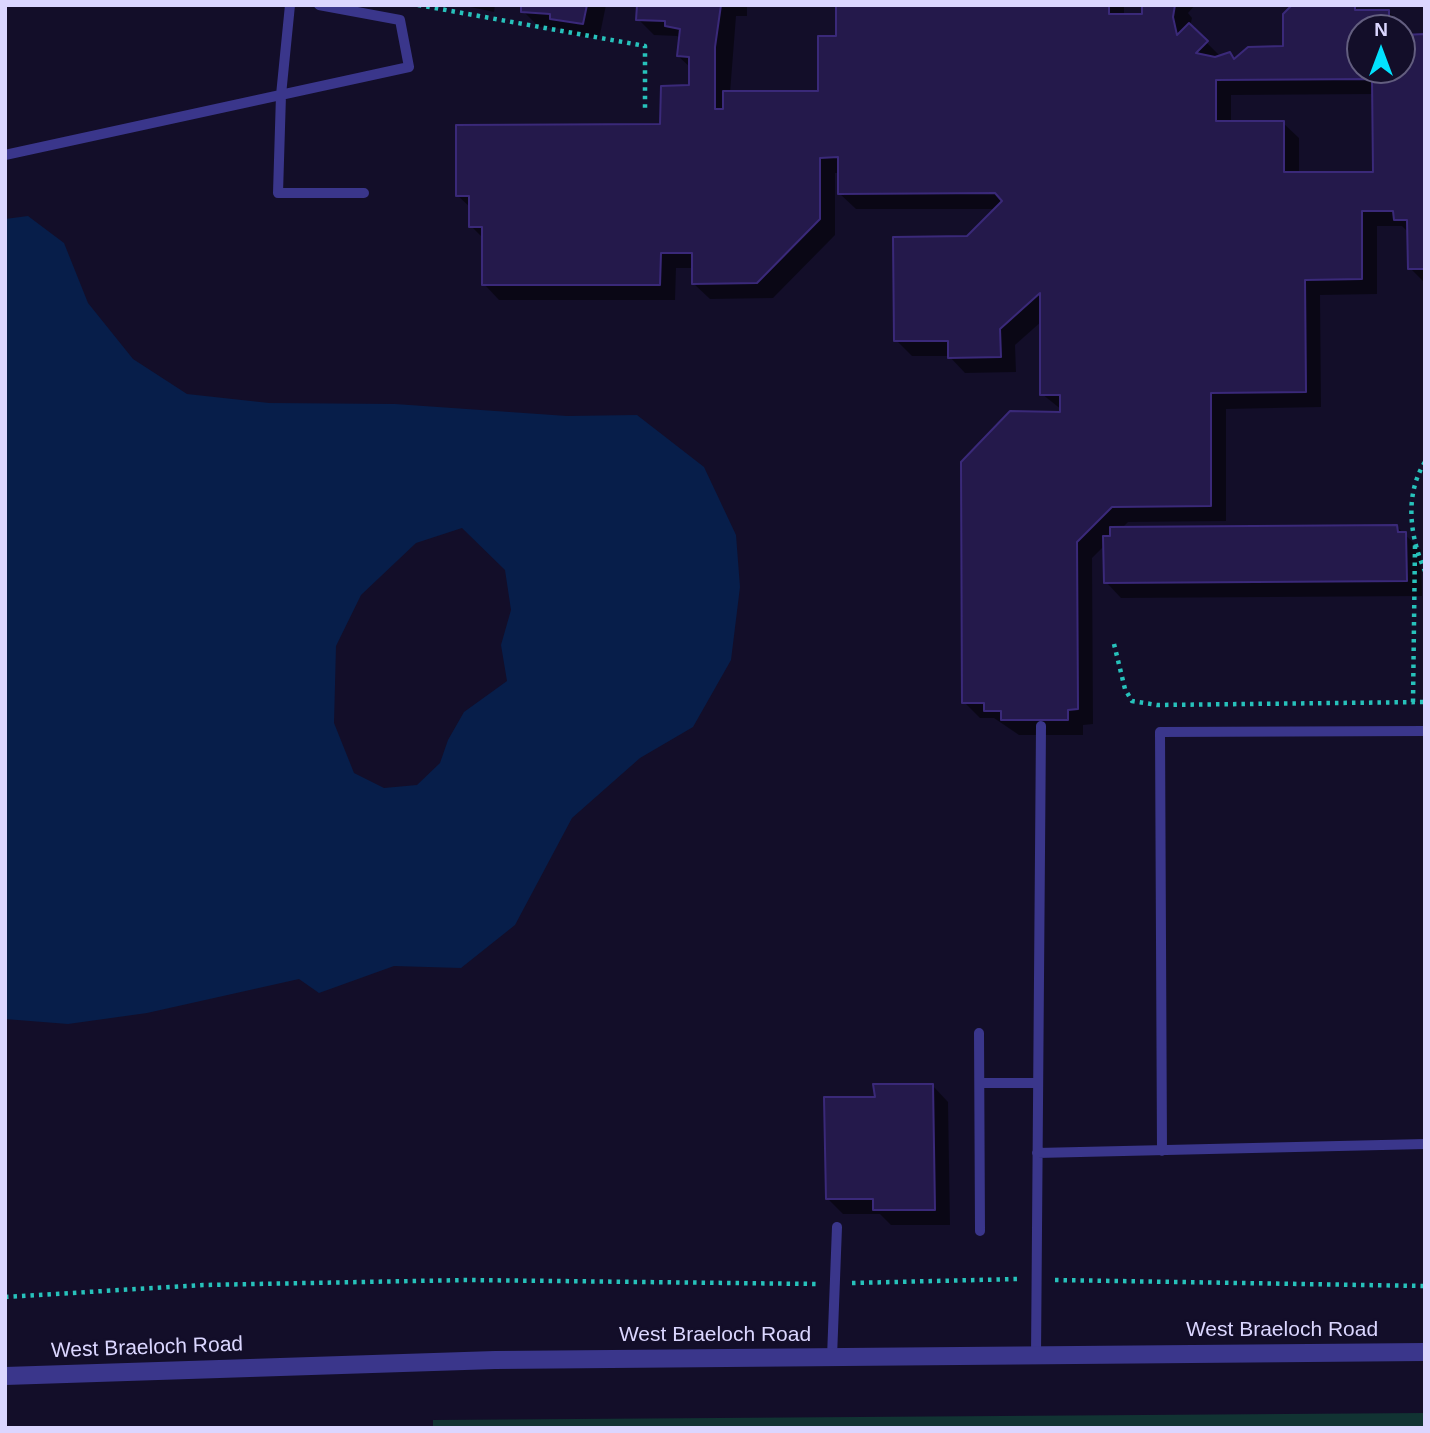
<!DOCTYPE html>
<html>
<head>
<meta charset="utf-8">
<style>
  body { margin:0 }
  #map { position:relative; width:1430px; height:1433px; overflow:hidden; background:#130e29; font-family:Helvetica,sans-serif }
  canvas { display:block }
  .frame { position:absolute; inset:0; border:7px solid #dbd6ff; pointer-events:none }
  .north { position:absolute; left:1346px; top:14px; width:70px; height:70px; box-sizing:border-box; background:#130e29; border:2px solid #635e7f; border-radius:50%; rotate:0deg; font-size:19px; font-weight:700; line-height:28px; text-align:center; color:#dbd6ff }
  .north::after { content:''; display:block; margin:auto; width:24px; height:32px; background:#02e2ff; clip-path:polygon(50% 0,100% 100%,50% 72%,0 100%) }
</style>
</head>
<body>
<div id="map">
<canvas width="1430" height="1433"></canvas>
<div class="frame"></div>
<div class="north">N</div>
</div>
<script>
const context = document.querySelector('canvas').getContext('2d');
context.lineJoin = 'round';
function paint(path, color) { context.fillStyle = color; context.fill(path, 'evenodd'); }
function strokePath(path, color, width, dash) { context.strokeStyle = color; context.lineWidth = width; context.lineCap = dash ? 'butt' : 'round'; context.setLineDash(dash || []); context.stroke(path); }
function write(font, color, halo, rows, align = 'center') {
  context.font = font + ' Helvetica,sans-serif'; context.lineWidth = 5; context.setLineDash([]); context.textBaseline = 'middle'; context.strokeStyle = halo; context.fillStyle = color; for (const [text, x, y, turn = 0] of rows) {
    context.save(); context.translate(x, y); context.rotate((+turn || 0) * Math.PI / 180); context.textAlign = isNaN(turn) ? turn : align; if (halo) context.strokeText(text, 0, 0); context.fillText(text, 0, 0); context.restore();
  }
}
const green = new Path2D(`
  M 1425,1413 L 1425,1428 L 433,1428 L 433,1420 Z`);
const water = new Path2D(`
  M 28,216 L 64,243 L 88,303 L 133,359 L 187,394 L 269,403 L 395,404 L 567,416 L 637,415 L 704,467 L 736,535 L 740,587 L 731,660 L 693,727 L 640,758 L 572,818 L 515,925 L 461,968 L 394,966 L 319,993 L 299,979 L 147,1013 L 68,1024 L 5,1019 L 5,219 ZM 462,528 L 505,570 L 511,610 L 501,645 L 507,681 L 464,712 L 448,740 L 440,763 L 417,785 L 384,788 L 354,773 L 334,723 L 336,646 L 361,595 L 416,543 Z`);
const shadow = new Path2D(`
  M 461,5 L 495,5 L 494,12 Z
  M 523,5 L 606,5 L 599,39 L 567,34 L 563,29 L 539,27 L 523,11 Z
  M 639,5 L 747,5 L 747,16 L 736,16 L 730,93 L 820,92 L 838,37 L 838,5 L 1124,5 L 1124,16 L 1143,16 L 1143,5 L 1195,5 L 1188,13 L 1192,18 L 1190,26 L 1221,57 L 1230,54 L 1235,60 L 1285,48 L 1354,6 L 1360,12 L 1389,12 L 1404,28 L 1404,36 L 1425,36 L 1425,283 L 1410,268 L 1409,233 L 1402,226 L 1377,226 L 1377,294 L 1320,295 L 1321,407 L 1226,409 L 1226,521 L 1128,522 L 1122,528 L 1396,526 L 1421,550 L 1422,596 L 1121,598 L 1106,582 L 1105,545 L 1092,558 L 1093,724 L 1083,725 L 1083,735 L 1019,735 L 994,718 L 980,718 L 964,702 L 1062,410 L 1042,394 L 1042,321 L 1015,345 L 1016,372 L 965,373 L 949,356 L 912,356 L 896,340 L 968,237 L 997,209 L 856,209 L 840,194 L 840,173 L 835,173 L 835,235 L 773,298 L 710,299 L 694,284 L 694,268 L 676,268 L 675,300 L 499,300 L 484,284 L 484,239 L 471,226 L 471,208 L 457,195 L 662,126 L 691,87 L 691,68 L 678,56 L 681,39 L 677,36 L 654,35 L 638,19 ZM 1360,28 L 1402,28 L 1402,70 L 1360,70 ZM 1374,94 L 1374,174 L 1299,174 L 1299,138 L 1283,123 L 1231,123 L 1231,95 Z
  M 933,1086 L 948,1102 L 950,1225 L 891,1225 L 880,1214 L 843,1214 L 827,1198 L 877,1099 Z`);
const building = new Path2D(`
  M 521,5 L 587,5 L 583,24 L 550,19 L 550,14 L 521,12 Z
  M 637,5 L 721,5 L 715,47 L 715,109 L 723,109 L 723,91 L 818,91 L 818,36 L 836,36 L 836,5 L 1109,5 L 1109,14 L 1142,14 L 1142,5 L 1175,5 L 1173,17 L 1177,35 L 1189,23 L 1208,41 L 1196,53 L 1215,57 L 1230,52 L 1234,59 L 1248,47 L 1283,46 L 1283,14 L 1291,6 L 1355,5 L 1355,10 L 1389,10 L 1389,28 L 1360,28 L 1360,70 L 1402,70 L 1402,35 L 1425,34 L 1425,269 L 1408,269 L 1407,220 L 1394,220 L 1393,211 L 1362,211 L 1362,279 L 1305,280 L 1306,392 L 1211,393 L 1211,506 L 1112,507 L 1077,542 L 1078,709 L 1068,710 L 1068,720 L 1001,720 L 1001,711 L 984,711 L 984,703 L 962,703 L 961,462 L 1010,411 L 1060,412 L 1060,395 L 1040,395 L 1040,293 L 1000,329 L 1001,357 L 948,358 L 948,341 L 894,341 L 893,237 L 967,236 L 1002,201 L 995,193 L 838,194 L 838,157 L 820,158 L 820,219 L 757,283 L 692,284 L 692,253 L 661,253 L 660,285 L 482,285 L 482,227 L 469,227 L 469,196 L 456,196 L 456,125 L 660,124 L 661,86 L 689,85 L 689,57 L 677,56 L 680,29 L 665,26 L 665,21 L 636,20 ZM 1372,79 L 1373,172 L 1284,172 L 1284,121 L 1216,121 L 1216,80 Z
  M 1397,525 L 1398,532 L 1406,532 L 1407,581 L 1104,583 L 1103,536 L 1110,536 L 1110,527 Z
  M 873,1084 L 933,1084 L 935,1210 L 873,1210 L 873,1199 L 826,1199 L 824,1097 L 875,1097 Z`);
const path = new Path2D(`
  M 418,5 L 645,46 L 645,108
  M 1425,462 C 1404,495 1410,537 1425,571
  M 1114,644 L 1125,689 L 1132,701 L 1157,705 L 1425,702
  M 1413,702 L 1415,545
  M 1055,1280 L 1425,1286
  M 852,1283 L 1018,1279
  M 5,1297 L 203,1285 L 467,1280 L 819,1284`);
const service = new Path2D(`
  M 290,5 L 281,95 L 278,193 L 364,193
  M 5,155 L 409,67 L 400,20 L 319,5
  M 979,1033 L 980,1231
  M 980,1083 L 1038,1083
  M 1162,1151 L 1160,732 L 1425,731
  M 1037,1153 L 1425,1144
  M 1036,1355 L 1041,726
  M 832,1357 L 837,1227`);
const tertiary = new Path2D(`
  M 5,1376 L 495,1360 L 1425,1352`);
const streetNames = [
  ["West Braeloch Road",1282,1330],
  ["West Braeloch Road",715,1335],
  ["West Braeloch Road",147,1348,-2]
];
paint(green, '#133');
paint(water, '#071e4a');
paint(shadow, '#0007');
paint(building, '#24194b');
strokePath(building, '#3a2979', 2);
strokePath(path, '#27c2bb', 4.5, [3.5, 5]);
strokePath(service, '#3a368b', 10);
strokePath(tertiary, '#3a368b', 18);
write('21px', '#dbd6ff', '#130e29', streetNames);
</script>
</body>
</html>
